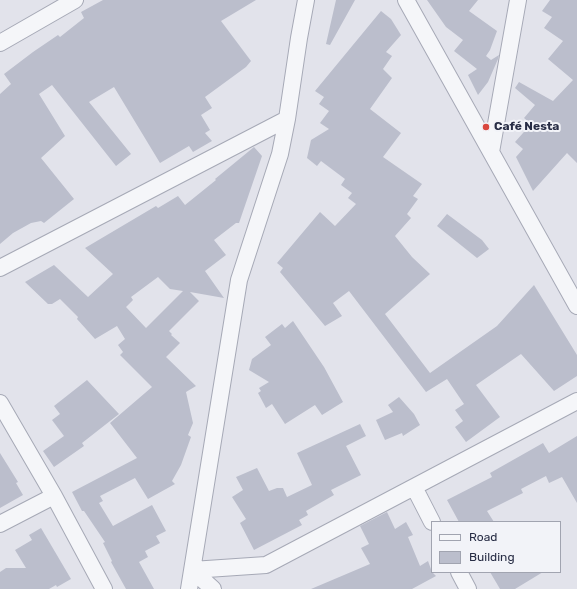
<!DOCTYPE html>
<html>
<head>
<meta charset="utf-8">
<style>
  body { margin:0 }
  #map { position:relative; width:577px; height:589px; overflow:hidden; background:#e2e3eb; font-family:Rubik,sans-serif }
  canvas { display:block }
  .legend { position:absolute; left:431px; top:521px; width:130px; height:52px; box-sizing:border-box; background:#f2f3f8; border:1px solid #a1a4b0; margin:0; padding:5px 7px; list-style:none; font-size:12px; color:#282d45 }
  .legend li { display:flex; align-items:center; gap:8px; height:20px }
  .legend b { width:20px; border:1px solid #a1a4b0 }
</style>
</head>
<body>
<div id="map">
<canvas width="577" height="589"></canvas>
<ul class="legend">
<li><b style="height:5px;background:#f5f6f9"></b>Road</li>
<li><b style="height:11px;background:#bbbecc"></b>Building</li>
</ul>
</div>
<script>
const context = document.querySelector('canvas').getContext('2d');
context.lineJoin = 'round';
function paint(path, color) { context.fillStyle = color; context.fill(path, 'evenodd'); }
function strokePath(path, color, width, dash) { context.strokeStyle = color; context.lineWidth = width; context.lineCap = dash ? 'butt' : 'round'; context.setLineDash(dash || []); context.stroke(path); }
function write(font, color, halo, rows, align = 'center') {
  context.font = font + ' Rubik,sans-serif'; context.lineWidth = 4; context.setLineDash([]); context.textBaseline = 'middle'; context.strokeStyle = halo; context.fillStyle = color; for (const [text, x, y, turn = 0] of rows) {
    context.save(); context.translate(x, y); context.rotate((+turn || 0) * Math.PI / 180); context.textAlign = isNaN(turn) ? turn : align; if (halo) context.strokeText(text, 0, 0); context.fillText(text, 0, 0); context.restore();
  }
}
const building = new Path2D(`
  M 103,0 L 256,0 L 221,21 L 251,61 L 246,67 L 205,97 L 212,108 L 201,115 L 210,130 L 205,133 L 212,141 L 193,152 L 189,146 L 160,163 L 114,87 L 89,102 L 131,154 L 116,166 L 52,85 L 39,94 L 65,136 L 41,158 L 74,199 L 44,223 L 41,221 L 31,223 L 13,233 L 0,244 L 0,94 L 11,84 L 4,74 L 33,52 L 58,35 L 60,37 L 84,18 L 81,12 Z
  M 336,0 L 355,0 L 330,45 L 326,44 Z
  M 427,0 L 478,0 L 469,11 L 497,31 L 490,50 L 486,56 L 491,60 L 499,55 L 498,59 L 488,82 L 478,95 L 468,75 L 477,69 L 454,51 L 463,40 L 446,27 Z
  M 550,0 L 577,0 L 577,163 L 567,153 L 533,191 L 516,157 L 523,149 L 515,142 L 531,124 L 524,118 L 535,105 L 515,88 L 519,82 L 553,101 L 573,80 L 548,59 L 563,41 L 544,28 L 552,17 L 542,11 Z
  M 381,11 L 391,19 L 401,35 L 386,52 L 392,56 L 383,69 L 392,78 L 370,109 L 401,133 L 383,157 L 422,184 L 413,196 L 418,199 L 407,214 L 411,218 L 395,236 L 412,257 L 430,274 L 385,314 L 430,373 L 497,326 L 534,285 L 577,355 L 577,376 L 554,391 L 521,354 L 476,385 L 500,417 L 466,442 L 455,427 L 463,421 L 455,410 L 464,404 L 447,379 L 426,392 L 349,291 L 333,303 L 342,316 L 325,326 L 280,272 L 283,268 L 277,263 L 320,212 L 335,226 L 356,204 L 348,198 L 352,193 L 341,185 L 345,179 L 321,161 L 317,166 L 307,158 L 311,140 L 329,129 L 320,123 L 329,111 L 319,104 L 324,97 L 315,91 Z
  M 254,147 L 262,156 L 239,223 L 236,223 L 214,240 L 226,255 L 205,271 L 224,298 L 190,292 L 199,301 L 169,331 L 172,334 L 171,335 L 180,343 L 166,357 L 196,386 L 186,392 L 193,423 L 188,435 L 191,437 L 181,465 L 172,481 L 175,484 L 148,499 L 135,478 L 100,496 L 103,501 L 99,503 L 113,526 L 152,505 L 166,531 L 156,536 L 160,543 L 145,551 L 148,557 L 139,562 L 154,589 L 126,589 L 111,562 L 112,561 L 103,543 L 105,542 L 84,511 L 82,511 L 72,492 L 137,458 L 110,423 L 152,387 L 120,355 L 123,352 L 118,345 L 125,339 L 117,326 L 95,339 L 77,319 L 78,317 L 60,299 L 52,304 L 48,304 L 25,282 L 54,265 L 88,297 L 113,274 L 85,248 L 156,206 L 158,208 L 178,196 L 185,205 L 216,180 L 215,179 ZM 158,277 L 170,289 L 183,291 L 146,328 L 126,307 L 133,300 L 131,297 Z
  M 447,214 L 482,240 L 489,249 L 477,258 L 437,226 Z
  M 293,321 L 324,367 L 343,402 L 322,415 L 315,405 L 285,424 L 272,404 L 266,408 L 258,393 L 261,391 L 259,388 L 269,382 L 249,370 L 252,359 L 271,345 L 265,337 L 282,324 L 285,328 Z
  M 87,380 L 119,414 L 82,443 L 84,446 L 54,467 L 43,451 L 64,436 L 52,420 L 60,414 L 54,406 Z
  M 399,397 L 414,414 L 420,425 L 403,436 L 402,433 L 385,440 L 376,420 L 393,412 L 388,405 Z
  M 360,424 L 366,436 L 346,446 L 361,475 L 331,490 L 334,495 L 306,511 L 308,515 L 299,520 L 302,525 L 254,550 L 240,523 L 246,519 L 232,497 L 243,490 L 236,477 L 257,468 L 269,491 L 277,488 L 283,488 L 287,497 L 312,485 L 297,453 Z
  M 577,436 L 577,503 L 562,477 L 549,483 L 546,476 L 521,489 L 523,493 L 487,511 L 494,522 L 459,522 L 447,500 L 492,477 L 490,473 L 543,443 L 549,453 Z
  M 0,453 L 18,482 L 16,483 L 23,495 L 0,508 Z
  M 387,512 L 395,529 L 406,522 L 413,535 L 408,537 L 420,566 L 428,561 L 432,572 L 436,576 L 412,589 L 311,589 L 370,564 L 361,548 L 369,544 L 360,526 Z
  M 41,528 L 71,579 L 57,587 L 56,585 L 49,589 L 0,589 L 0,572 L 6,568 L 26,568 L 15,550 L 32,540 L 29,535 Z
  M 490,572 L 543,572 L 515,589 L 500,589 Z`);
const street = new Path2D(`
  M 406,0 L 577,306
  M 0,43 L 75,0
  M 491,152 L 518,0
  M 0,268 L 287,119
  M 0,403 L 54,496 L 104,589
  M 414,487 L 432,522
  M 0,524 L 54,496
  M 192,570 L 266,565 L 577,401
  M 192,570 L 213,589
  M 459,572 L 468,589
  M 189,589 L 239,280 L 280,154 L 287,119 L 299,38 L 306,0`);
const markers = [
  [486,127,4,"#d9473e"]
];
const poiNames = [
  ["Café Nesta",494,127]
];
paint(building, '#bbbecc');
strokePath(street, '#a6a9b6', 18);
strokePath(street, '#f5f6f9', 16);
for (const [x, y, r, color] of markers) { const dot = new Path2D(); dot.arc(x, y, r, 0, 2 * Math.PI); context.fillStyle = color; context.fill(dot); strokePath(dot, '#f2f3f8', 1.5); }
write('bold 12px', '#282d45', '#f2f3f8', poiNames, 'left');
</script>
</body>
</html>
